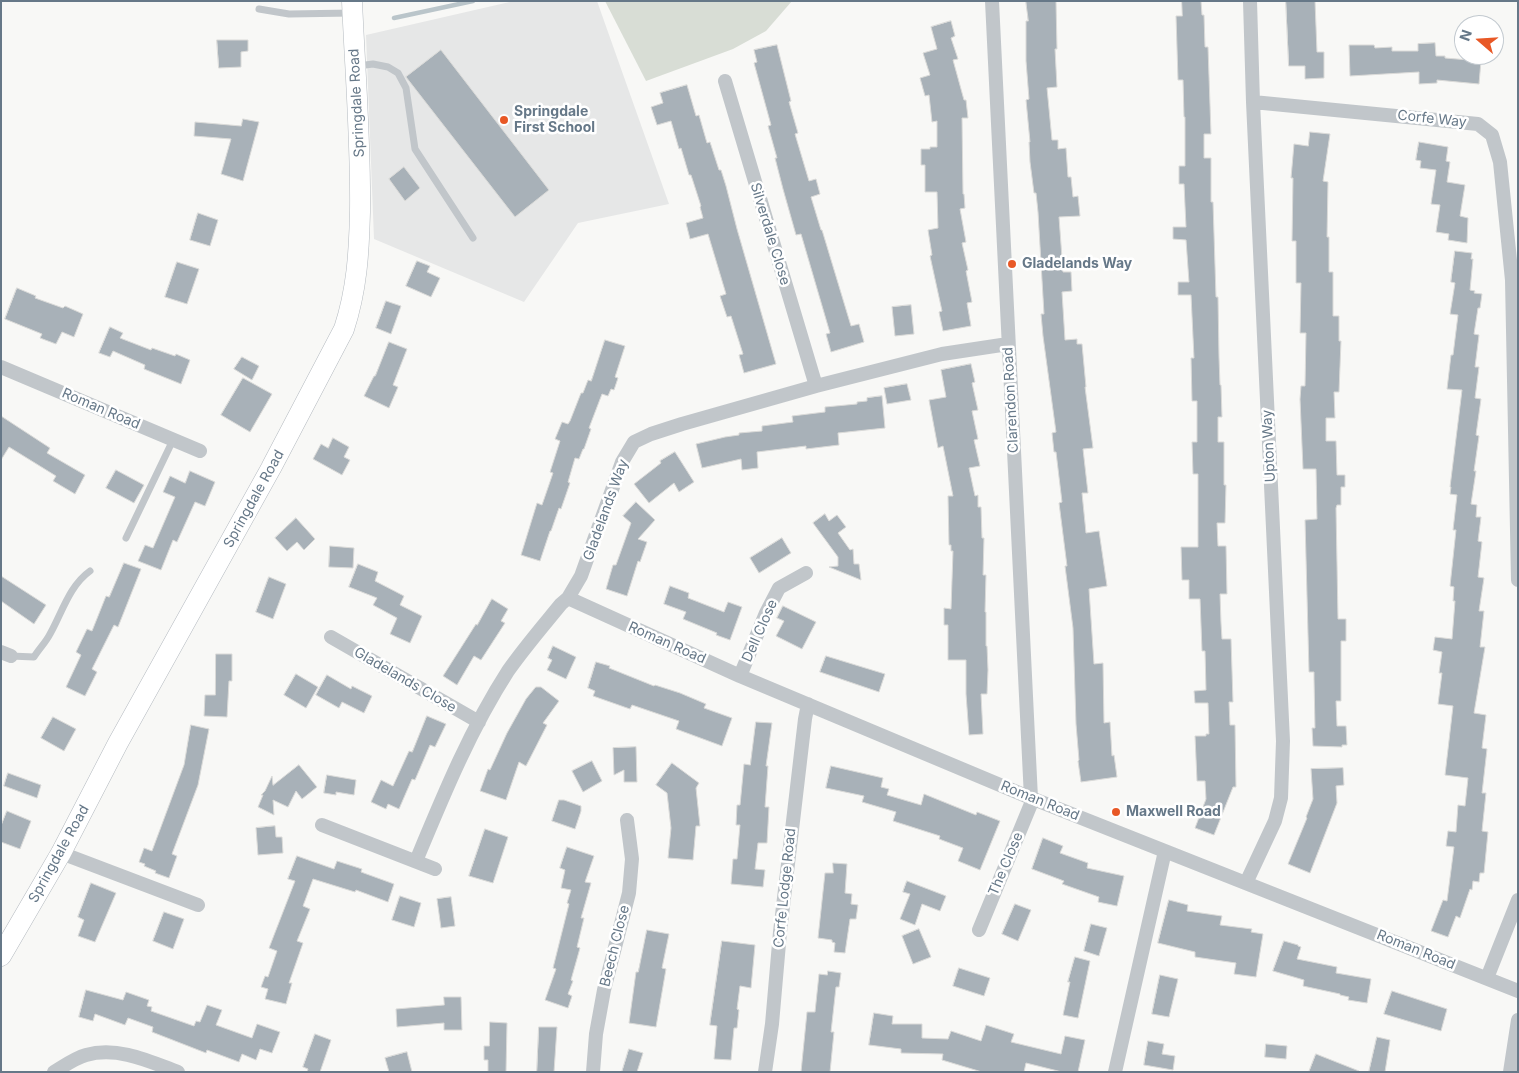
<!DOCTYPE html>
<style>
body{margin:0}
#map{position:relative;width:1519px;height:1073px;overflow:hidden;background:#f8f8f6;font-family:Inter,sans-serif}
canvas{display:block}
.frame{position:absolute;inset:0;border:2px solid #667888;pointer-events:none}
.north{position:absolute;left:1454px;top:15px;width:50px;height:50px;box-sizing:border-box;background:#fff;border:1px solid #c2c9cf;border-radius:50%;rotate:289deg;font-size:14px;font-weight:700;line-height:20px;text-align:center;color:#667888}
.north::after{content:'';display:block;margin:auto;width:18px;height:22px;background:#e85826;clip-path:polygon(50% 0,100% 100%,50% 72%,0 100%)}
</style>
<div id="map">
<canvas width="1519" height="1073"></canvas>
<div class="frame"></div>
<div class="north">N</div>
</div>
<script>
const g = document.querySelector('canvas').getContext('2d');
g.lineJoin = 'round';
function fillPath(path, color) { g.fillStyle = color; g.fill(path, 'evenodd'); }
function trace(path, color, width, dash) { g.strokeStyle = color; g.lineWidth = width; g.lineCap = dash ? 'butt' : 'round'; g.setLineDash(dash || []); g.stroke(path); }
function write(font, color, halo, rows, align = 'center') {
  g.font = font + ' Inter,sans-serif'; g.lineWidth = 5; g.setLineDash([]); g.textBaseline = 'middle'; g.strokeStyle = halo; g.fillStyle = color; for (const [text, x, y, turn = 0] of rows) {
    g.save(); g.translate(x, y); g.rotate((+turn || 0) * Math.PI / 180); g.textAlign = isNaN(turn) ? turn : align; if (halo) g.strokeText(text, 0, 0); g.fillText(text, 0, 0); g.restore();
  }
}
fillPath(new Path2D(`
 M514 1H597L669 204 578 223 524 302 374 239 366 35Z`), '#e6e7e7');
fillPath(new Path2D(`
 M605 1H792L766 31 733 49 646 81Z`), '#d8ddd5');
trace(new Path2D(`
 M394 18 473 1`), '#bac5ca', 4.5);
const building = new Path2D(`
 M1026 1H1056L1057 49H1055L1057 87 1047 88 1052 140H1058V149L1066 148 1068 177H1071L1073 197 1078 196 1080 216 1059 217 1063 272H1071L1072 291 1062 292 1065 340 1077 339V344H1082L1086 387H1085L1093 448 1083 449 1088 493H1082L1086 533 1099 531 1107 586 1089 589 1094 664 1103 663 1104 723 1110 722 1112 756 1114 755 1117 777 1081 782 1078 761 1079 760 1076 724 1073 628 1065 566H1067L1059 503 1062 502 1056 452H1054L1052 433 1056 432 1043 336 1041 314H1044L1038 212 1036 193H1034L1030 162 1029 142H1030L1026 100 1029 99 1026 61V21H1028Z
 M1182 1H1201L1202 15H1204L1205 47H1208L1211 134H1204V158H1211V202H1213L1216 297H1218L1219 357 1220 385H1221L1222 417H1218V442H1224V485H1226L1225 523H1217L1218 546H1226L1227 594H1220L1221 623 1222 639H1231L1233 702H1229L1230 725H1235L1236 787H1233L1214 835 1195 828 1206 799 1205 781H1197L1195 736H1206V734H1209L1208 703H1195L1194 691 1206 690 1205 651H1202L1200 599H1189V580H1182L1181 547H1198V474H1193L1192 442H1197V401H1192L1191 358H1194L1191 295H1178V282H1189L1186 240 1173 239V227H1186L1184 184H1179V166H1185V117H1184L1183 80H1178L1176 16H1182Z
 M1286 1H1315L1317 52H1324V78L1305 79V66H1289Z
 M951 21 955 36 951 38 958 59 953 60 964 100H966L968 118H962L963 194H964L965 208 960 209 966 242 962 243 968 270 966 271 972 302 967 303 971 326 943 331 939 312 942 311 930 256 932 255 928 230 938 228 937 192H925V165H921V149H930V147H937V121L932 122 929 95 925 96 920 78 930 75 923 53 937 49 931 27Z
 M217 40H248V51L241 52V67L219 68Z
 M1435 43 1436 56H1445V58L1481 61 1479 84 1437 80V83L1419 84V72L1350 76 1349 45H1374L1375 48 1392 47V51H1418V44Z
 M777 45 791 101 789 102 798 133 795 134 809 181 816 179 820 194 811 197 821 230H822L851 326 859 324 864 342 831 352 826 334 830 333 801 234 796 235 783 189 775 158H777L768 126 771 125 754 63 757 62 754 50Z
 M441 50 549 190 515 217 406 77Z
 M687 85 696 116 699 115 707 143 710 142 719 170H721L726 186 737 229 776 364 744 373 739 355 743 354 731 316 727 317 720 296 726 294 708 234 690 239 686 223 703 218 700 207 701 206 691 175H689L681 148 679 149 671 121 657 125 651 107 663 103 660 93Z
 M243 119 259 122 243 181 221 174 231 139 194 136 195 122 241 126Z
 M1310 132 1330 134 1323 181 1328 182 1327 237H1329V272H1333V316H1339V341H1341L1339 392H1334L1335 418H1326V441H1336L1337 475H1345V487H1341V505H1337L1336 508 1338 619H1346V641H1341V701H1336L1337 726H1346L1347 745H1342V747L1313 746 1312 728H1315L1314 679V672H1309L1305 520 1317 519 1316 469H1303L1300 399 1301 386H1305L1306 333H1300L1301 283H1296V241H1292L1293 178H1291L1294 144 1308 146Z
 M1419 142 1448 147 1446 161 1450 162 1447 182 1465 185 1460 216 1468 218 1467 243 1448 240 1449 234 1436 232 1440 205 1431 204 1436 170 1420 168 1421 161 1416 160Z
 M404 167 420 188 405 201 389 179Z
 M198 213 218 220 210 246 190 240Z
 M1455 251 1472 253 1471 259H1473L1470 290 1475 291 1474 293 1482 294 1480 308H1478L1474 334 1479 335 1475 367H1479L1475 398 1481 399 1476 435 1479 436 1474 471H1476L1471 504 1477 505 1476 517H1481L1478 541 1482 542 1478 577 1484 578 1479 611H1484L1480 647H1485L1474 713 1486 715 1482 748 1487 749 1482 793H1486L1482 831 1488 832 1484 873H1480L1479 882 1473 881 1472 890 1470 889 1460 918 1456 916 1448 937 1431 931 1443 900 1447 901 1454 847 1446 846 1448 831 1456 832 1458 805 1465 806 1468 778 1445 775 1453 706 1438 704 1442 673H1439L1442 652 1433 650 1435 637 1452 639 1455 601H1453L1454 587 1450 586 1456 530H1453L1457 495 1450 494 1451 487H1450L1462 390 1447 389 1451 355H1453L1458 315 1450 314 1455 283 1451 282Z
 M417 261 430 266 427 272 440 278 431 297 406 286Z
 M177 262 199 269 187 304 165 297Z
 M17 288 36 296 35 298 63 308 65 306 83 314 74 337 62 332 56 344 40 338 42 334 5 319Z
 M386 301 401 306 391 334 376 328Z
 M911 305 914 334 895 336 892 307Z
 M110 327 123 333 120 338 151 350 152 348 175 356 176 354 190 360 181 384 144 369 145 365 113 351 110 357 99 353Z
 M605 340 625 346 615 377 618 378 614 390 611 389 608 396 602 394 589 428 591 429 584 449H583L579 459 575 458 568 482 570 483 561 509 559 508 551 531H550L540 561 521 555 537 503 542 505 553 473 550 472 560 441 555 439 562 422 568 424 570 421 581 393H583L588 380 591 381Z
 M389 342 407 349 393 385 398 387 389 408 364 396 374 376H375Z
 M242 357 259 366 252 380 234 369Z
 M971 364 975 382 972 383 978 410 972 411 978 439 974 440 980 466 969 468 975 496 978 495V507H981L982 538H984L983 575H986L985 612H986V646H987L988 670 987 694H981L983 734 969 735 966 694V660H948V625H944V608L951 609 953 551H951V545H949L948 496H953L943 446 938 448 929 400 946 397 941 370Z
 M243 378 272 394 250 432 221 415Z
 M907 384 911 400 887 404 884 388Z
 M882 396 885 428 838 433 839 445 806 449V446L757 452 758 468 742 470 741 459 702 468 696 444 725 437 739 435V433L762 431V426L793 422 792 416 825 412V407L857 404V402L867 401V398Z
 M1 416 50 448 47 453 85 475 75 494 53 481 56 476 9 447 1 460Z
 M333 438 349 447 344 457 350 460 342 475 313 459 321 444 328 448Z
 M675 452 694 482 679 492 674 483 649 503 634 484 661 463 660 461Z
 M116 470 144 485 134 503 106 488Z
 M190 471 215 482 205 506 195 502 177 542 173 540 161 570 138 561 145 545 153 548 175 497 163 492 170 476 185 483Z
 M636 502 655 520 638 539 647 542 640 562 638 561 627 596 606 589 613 565H616L631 523 623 516Z
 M825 514 829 521 837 515 846 527 838 533 850 550 853 549 854 564H859L861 580 829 567 838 566V557L813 523Z
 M296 518 315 539 304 550 297 542 287 551 275 538Z
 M782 538 791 553 759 573 750 558Z
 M330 546 354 548 353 568 329 567Z
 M124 563 141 569 118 627 114 625 92 669 97 672 85 696 66 687 81 655 76 652 87 629 92 631 106 596 109 597Z
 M358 564 378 572 375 581 404 596 400 605 422 616 410 643 390 634 397 618 373 605 377 598 349 587Z
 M1 576 46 605 34 624 1 601Z
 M269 577 286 584 273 619 256 612Z
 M670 586 689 593 688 598 724 612 728 602 742 607 730 640 716 635 717 633 683 619 686 612 664 604Z
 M492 599 508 609 501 621 505 623 481 660 474 656 457 685 443 676 476 624 477 625Z
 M783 606 816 622 802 649 776 636 784 621 777 618Z
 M553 646 576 657 566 679 547 670 552 660 548 658Z
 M216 654H232V681H229L227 717 204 716 205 695H215Z
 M826 656 885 674 879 692 820 672Z
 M596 662 610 666 609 668 654 686 655 685 680 693 706 704 704 708 732 718 722 746 676 729 679 721 632 705 630 709 593 696 595 691 588 688Z
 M296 674 318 687 306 708 284 695Z
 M327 675 351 689 352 686 372 696 364 713 342 702 339 708 316 695Z
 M536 687H541L559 701 543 723 547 725 526 766 519 762 506 800 480 791 488 769 490 770 507 733 526 699Z
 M427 716 446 724 435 747 430 745 415 780 412 779 399 809 388 804 386 809 371 802 381 780 393 786 409 751 412 752Z
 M53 717 76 729 64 751 41 738Z
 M756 722 772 723 766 766H768L765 807H769L767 843H758L755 869 765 870 763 887 731 884 733 859H737L740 825H736L737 805H740L744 764 750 765Z
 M191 725 209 729 198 785 172 854 177 856 169 878 155 873 156 871 144 866 145 864 139 862 144 848 152 851 184 765Z
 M636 747 637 782H624V770L614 775 613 748Z
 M592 761 602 781 583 792 572 771Z
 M672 763 699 783 696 788 700 826H696L693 860 668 858 671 828 667 793 656 785Z
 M299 765 317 787 302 799 296 791 288 807 273 800 274 815 258 807 263 795H261L265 791 272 776 273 785Z
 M831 766 883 778 881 787 889 789 887 795 921 805 924 794 976 815 977 812 1000 821 980 870 958 861 963 848 939 839 940 836 893 821 896 812 862 802 864 796 826 788Z
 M1343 768 1344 785 1336 786 1337 803 1310 873 1288 864 1307 818 1306 817 1313 799 1311 769Z
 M8 773 41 785 37 798 4 786Z
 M327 775 356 780 354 795 336 792V795L324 793Z
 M559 800H564L581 806V811L575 829 552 821Z
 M7 811 31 821 20 849 1 842V826Z
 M275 826 276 837H282L283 853 258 855 256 828Z
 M485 829 508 837 493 883 469 876Z
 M1043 838 1063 846 1060 853 1088 863 1087 868 1124 876 1117 906 1098 902 1099 897 1062 884 1064 881 1032 869Z
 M567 847 594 856 585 882 591 883 581 918H584L577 947 580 948 571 980 573 981 568 994 572 996 568 1008 545 1000 556 969 553 968 569 904 567 903 571 890 561 888 565 870 560 868Z
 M297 856 334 869 337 861 362 869 361 872 394 884 388 902 356 890 355 892 313 879 303 906 310 909 297 941 303 943 289 983H292L286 1004 265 999 268 989 261 987 265 976 268 977 277 951 269 948 295 881 288 879Z
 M833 863 847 864 845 893 852 894 851 904 858 905 856 919H850L845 953 834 952 835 943 832 942V940L818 938 825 873H833Z
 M907 881 946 896 940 911 922 904 915 925 900 919 910 894 903 892Z
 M91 883 116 893 95 942 78 936 84 920 78 917Z
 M400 896 421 903 414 927 392 920Z
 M451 897 455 926 441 928 437 899Z
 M1169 900 1188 905 1187 911 1222 916 1220 925 1252 929 1251 932 1263 934 1256 977 1234 974 1236 963 1195 957V952L1158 943Z
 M1015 904 1031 910 1018 941 1002 934Z
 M164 912 184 919 173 949 153 941Z
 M1091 924 1107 928 1099 956 1084 951Z
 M919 929 931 957 913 964 902 936Z
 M647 930 669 934 662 968 666 969 656 1027 629 1023 636 972H638Z
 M722 941 755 945 751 988 740 986 737 1009 739 1010 737 1028H734L731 1060 714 1059 717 1026 710 1025Z
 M1284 941 1298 945V946L1301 947 1297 959 1337 967 1336 973 1371 979 1367 1003 1348 1000 1349 997 1340 995V994L1303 986 1304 980 1273 971Z
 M1075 957 1090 961 1078 1018 1063 1015 1070 982H1068Z
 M959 968 990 978 984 996 953 986Z
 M828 971 841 973 839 987H836L831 1032H834L830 1072H801L807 1012H815L819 974 827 975Z
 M1160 975 1178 979 1169 1017 1152 1014Z
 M86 990 123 1000 126 992 149 1000 147 1006 152 1007 151 1011 194 1026 196 1021 200 1022 207 1005 222 1010 216 1025 252 1038 257 1024 280 1032 272 1053 260 1049 256 1060 242 1054 239 1062 207 1050 206 1053 152 1032 153 1027 128 1018 125 1025 95 1014 93 1021 79 1017Z
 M1392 991 1447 1009 1441 1031 1384 1014Z
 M444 997H461L462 1030H444V1023L397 1027 396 1009 444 1005Z
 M874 1013 893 1016 892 1024H922V1038L948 1039 951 1031 981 1041 986 1025 1014 1034 1011 1042 1061 1054 1065 1036 1085 1040 1078 1072H1062L1026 1063 1024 1072H982L942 1060 943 1054 901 1053V1049L869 1045Z
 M490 1022 507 1023 506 1072H488V1060H484V1046H489Z
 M539 1027H557L554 1072H537Z
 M315 1034 331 1040 320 1072H307L308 1069 303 1067Z
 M1377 1037 1390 1040 1385 1072H1369Z
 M1148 1041 1164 1044 1162 1054 1175 1056 1173 1070 1144 1065Z
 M1266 1044 1287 1046 1286 1059 1265 1057Z
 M629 1049 643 1053 637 1072H622Z
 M407 1052 412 1072H389L385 1058Z
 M1316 1054 1359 1071V1072H1309Z`);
fillPath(building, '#a8b1b8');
trace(building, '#dadad8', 1);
const secondary = new Path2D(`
 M1 956 61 853 118 743 271 468 344 329C357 289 359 253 360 212 361 141 355 71 352 1`);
trace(secondary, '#b3b9bf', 21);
trace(new Path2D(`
 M259 9 289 14 352 13
 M358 66 373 64 388 67 398 73 406 88 415 149 473 238
 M126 538 173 440
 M11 656 34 657C39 649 46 642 50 634 62 613 69 586 90 571`), '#c1c6ca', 7);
trace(new Path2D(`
 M992 1 1031 798
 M725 81 816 386
 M1253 102 1478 124 1492 135 1500 162 1512 280 1518 580
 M1 367 200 451
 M568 598 740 676 1031 798 1518 991
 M331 637 479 722
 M1 652 11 656
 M740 676 766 613 779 588 806 573
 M322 825 435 869
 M61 853 198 905
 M416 861C443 796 470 730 508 671 524 648 543 626 561 604L568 598 581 576 622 462 634 442 651 434 682 424 816 386 942 354 1008 344
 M1246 883 1275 821 1281 798 1283 741 1253 102 1250 1
 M979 930 1033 799
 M1487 978 1518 900
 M54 1072C64 1066 75 1058 86 1055 117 1046 149 1061 178 1072
 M593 1072 596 1034 604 990 629 893 632 859 627 820
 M765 1072 772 1024 780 932 805 719 808 704
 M1115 1072 1165 851
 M1510 1072 1518 1020`), '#c1c6ca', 14);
trace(secondary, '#fff', 20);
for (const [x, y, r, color] of [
 [504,120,5,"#e85826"],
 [1012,264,5,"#e85826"],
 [1116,812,5,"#e85826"]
]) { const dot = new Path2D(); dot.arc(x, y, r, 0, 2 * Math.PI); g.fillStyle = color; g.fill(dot); trace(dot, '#fff', 2); }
write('14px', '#667888', '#fff', [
 ["Springdale Road",357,103,-93],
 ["Corfe Way",1432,119,6],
 ["Silverdale Close",770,234,73],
 ["Clarendon Road",1011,400,-93],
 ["Roman Road",101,409,23],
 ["Upton Way",1269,446,-93],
 ["Springdale Road",254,499,-61],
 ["Gladelands Way",606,510,-70],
 ["Dell Close",760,631,-66],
 ["Roman Road",667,643,24],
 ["Gladelands Close",405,680,30],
 ["Roman Road",1040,801,22],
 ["Springdale Road",59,854,-61],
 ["The Close",1006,864,-67],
 ["Corfe Lodge Road",785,888,-84],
 ["Beech Close",615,946,-76],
 ["Roman Road",1416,950,22]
]);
write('bold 14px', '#667888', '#fff', [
 ["Springdale",514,112],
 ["First School",514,128],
 ["Gladelands Way",1022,264],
 ["Maxwell Road",1126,812]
], 'left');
</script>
